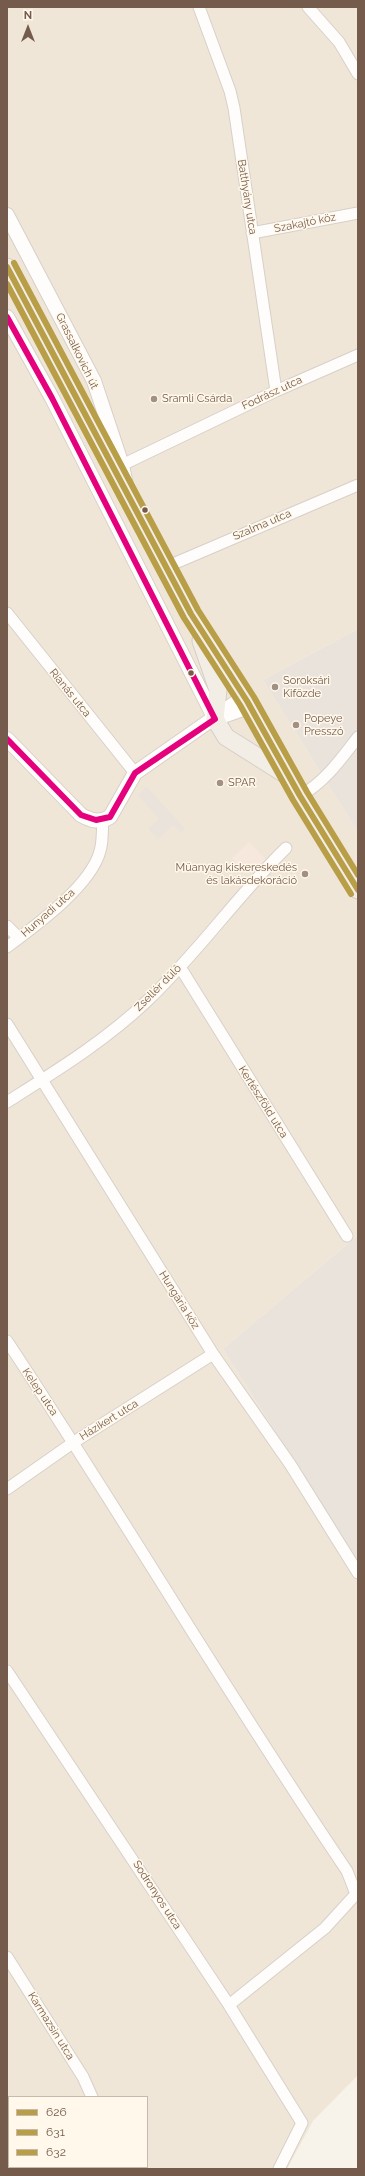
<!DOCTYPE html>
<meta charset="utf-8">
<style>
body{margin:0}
#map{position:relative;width:365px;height:2176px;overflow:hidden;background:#f7f3ea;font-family:Raleway,sans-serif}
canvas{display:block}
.frame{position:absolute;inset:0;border:8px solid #745b4b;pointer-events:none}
.legend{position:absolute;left:8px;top:2096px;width:140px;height:72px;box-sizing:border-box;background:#fff8eb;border:1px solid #c7b9ab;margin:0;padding:5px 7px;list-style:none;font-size:12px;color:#745b4b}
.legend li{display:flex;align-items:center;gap:8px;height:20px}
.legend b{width:20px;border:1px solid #c7b9ab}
.north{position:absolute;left:8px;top:8px;width:40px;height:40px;-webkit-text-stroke:3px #fff8eb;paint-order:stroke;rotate:0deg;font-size:11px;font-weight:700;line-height:16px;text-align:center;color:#745b4b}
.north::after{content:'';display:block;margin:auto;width:14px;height:18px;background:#745b4b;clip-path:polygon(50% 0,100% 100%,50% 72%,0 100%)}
</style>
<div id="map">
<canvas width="365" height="2176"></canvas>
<div class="frame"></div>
<ul class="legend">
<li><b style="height:5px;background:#b89e47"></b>626</li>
<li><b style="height:5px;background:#b89e47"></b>631</li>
<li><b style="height:5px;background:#b89e47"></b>632</li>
</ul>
<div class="north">N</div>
</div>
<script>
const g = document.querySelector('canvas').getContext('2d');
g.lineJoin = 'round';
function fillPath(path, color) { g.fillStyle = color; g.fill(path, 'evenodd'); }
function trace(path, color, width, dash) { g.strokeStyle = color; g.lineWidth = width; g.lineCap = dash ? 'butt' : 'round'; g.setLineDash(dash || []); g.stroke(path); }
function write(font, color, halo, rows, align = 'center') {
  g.font = font + ' Raleway,sans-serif'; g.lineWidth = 3; g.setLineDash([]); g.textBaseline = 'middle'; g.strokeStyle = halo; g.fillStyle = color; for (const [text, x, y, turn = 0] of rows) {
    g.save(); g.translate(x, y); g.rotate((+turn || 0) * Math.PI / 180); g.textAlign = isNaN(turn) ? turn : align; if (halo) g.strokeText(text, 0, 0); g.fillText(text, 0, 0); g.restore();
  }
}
fillPath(new Path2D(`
 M7 7H358V629L263 680 358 832V1235L223 1349 358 1563V2075L313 2121 287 2169H7ZM9 2097H147V2167H9Z`), '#f0e6d7');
fillPath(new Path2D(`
 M249 842 266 860 255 870 250 866 243 872 232 858Z`), '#f7e8de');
fillPath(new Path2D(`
 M358 629V832L263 680Z
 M147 787 185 829 181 833 173 825 158 839 149 829 159 819 138 795Z
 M358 1235V1563L223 1349Z`), '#eae3db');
const minor = new Path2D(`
 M199 7 230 91 234 108 276 391
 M308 7 339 42 358 74
 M252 233 358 213
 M122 465 276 391 358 355
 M166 567 358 485
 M7 613 135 773
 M300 796C325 782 341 759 358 737
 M7 926 19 938
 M7 947C35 926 91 886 100 851 103 842 102 830 103 821
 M180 967 347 1236
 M7 1024 213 1354 290 1464 358 1573
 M7 1102C56 1071 105 1041 147 1001 197 954 237 896 286 848
 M7 1341C123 1516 229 1697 347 1871L356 1894 325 1928 229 2005
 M7 1489 74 1442 213 1354
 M7 1671 229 2005 302 2123 279 2169
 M7 1957 83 2077 92 2097
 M127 2167 128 2169`);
const tertiary = new Path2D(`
 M7 215 94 381 122 465 126 485
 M7 317 52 398 215 719
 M7 739 81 815C92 821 99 823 110 817L135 773 238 701H247L243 709 215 719`);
const primary = new Path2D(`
 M7 267 191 614 247 701 300 796 358 890
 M201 641 218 690 215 719 226 737 288 776`);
trace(minor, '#d6d0c9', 13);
trace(tertiary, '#d6d0c9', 16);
trace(primary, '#d5cdc6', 19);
trace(minor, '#fefdfc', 11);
trace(tertiary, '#fefdfc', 14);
trace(primary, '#f2eee6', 17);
trace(new Path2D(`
 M7 267 191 614 247 701 300 796 358 890`), '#b89e47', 6);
trace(new Path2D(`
 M7 284 184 618 240 705 293 800 351 894`), '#b89e47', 6);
trace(new Path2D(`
 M14 263 198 610 254 697 307 792 358 875`), '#b89e47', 6);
trace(new Path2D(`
 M7 317 52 398 215 719 135 773 110 817 96 820 81 815 7 739`), '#e5007d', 6);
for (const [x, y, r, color] of [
 [154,399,4,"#a29083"],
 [145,510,3.5,"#745b4b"],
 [191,673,3.5,"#745b4b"],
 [275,687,4,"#a29083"],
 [296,725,4,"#a29083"],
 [220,783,4,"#a29083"],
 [305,874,4,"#a29083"]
]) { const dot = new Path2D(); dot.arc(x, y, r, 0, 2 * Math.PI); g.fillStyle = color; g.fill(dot); trace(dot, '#fff8eb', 1.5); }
write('11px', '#745b4b', '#fff8eb', [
 ["Batthyány utca",247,197,81],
 ["Szakajtó köz",305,223,-11],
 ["Grassalkovich út",77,351,64],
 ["Fodrász utca",272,393,-25],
 ["Szalma utca",262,525,-23],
 ["Rianás utca",70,693,51],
 ["Hunyadi utca",48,913,-41],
 ["Zsellér dűlő",158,988,-45],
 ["Kertészföld utca",263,1102,58],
 ["Hungária köz",179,1300,58],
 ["Kelep utca",40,1392,56],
 ["Házikert utca",109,1420,-32],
 ["Sodronyos utca",157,1895,57],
 ["Karmazsin utca",51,2026,58]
]);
write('11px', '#745b4b', '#fff8eb', [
 ["Sramli Csárda",162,399],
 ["Soroksári",283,681],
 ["Kifőzde",283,694],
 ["Popeye",304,719],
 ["Presszó",304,732],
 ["SPAR",228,783],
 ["Műanyag kiskereskedés",297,868,"right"],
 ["és lakásdekoráció",297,881,"right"]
], 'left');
</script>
